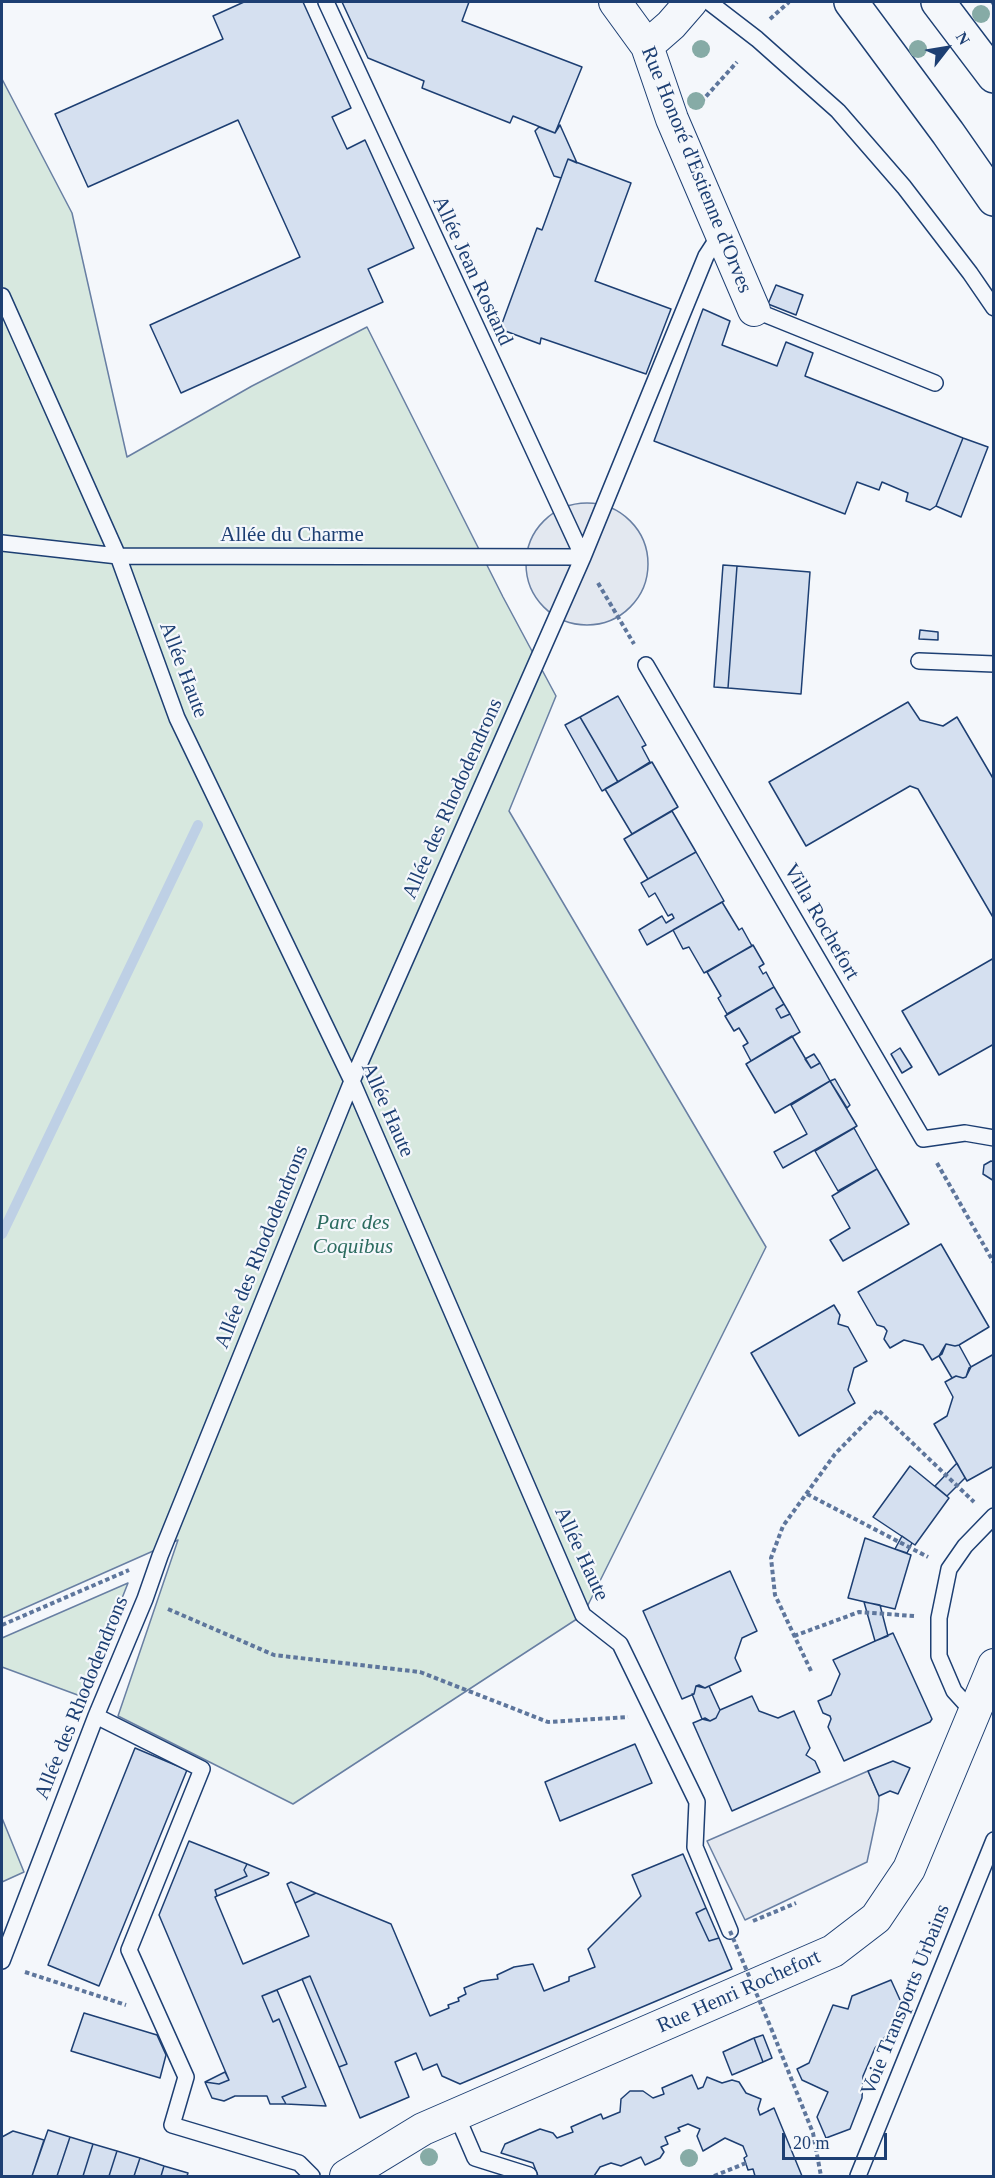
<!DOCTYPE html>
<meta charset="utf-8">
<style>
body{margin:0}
#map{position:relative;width:995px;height:2178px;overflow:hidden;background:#f4f7fb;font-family:Georgia,serif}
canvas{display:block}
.frame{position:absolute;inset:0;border:3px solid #1d3f73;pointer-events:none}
.north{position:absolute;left:917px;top:18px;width:60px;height:60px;-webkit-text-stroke:4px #f4f7fb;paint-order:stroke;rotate:59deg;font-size:16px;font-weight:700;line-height:24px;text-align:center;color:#1d3f73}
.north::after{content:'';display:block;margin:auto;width:21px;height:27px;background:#1d3f73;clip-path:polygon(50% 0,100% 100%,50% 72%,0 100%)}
.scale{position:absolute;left:782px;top:2133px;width:105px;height:27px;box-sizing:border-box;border:3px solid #1d3f73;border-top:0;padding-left:8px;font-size:18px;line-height:21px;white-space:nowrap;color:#1d3f73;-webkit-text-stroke:4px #f4f7fb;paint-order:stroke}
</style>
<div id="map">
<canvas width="995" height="2178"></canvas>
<div class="frame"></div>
<div class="north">N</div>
<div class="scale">20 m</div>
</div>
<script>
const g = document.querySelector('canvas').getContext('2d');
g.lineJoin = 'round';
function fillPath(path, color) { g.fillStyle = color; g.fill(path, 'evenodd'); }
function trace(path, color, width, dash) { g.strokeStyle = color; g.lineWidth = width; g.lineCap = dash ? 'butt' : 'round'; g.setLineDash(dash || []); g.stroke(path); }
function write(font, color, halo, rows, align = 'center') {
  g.font = font + ' Georgia,serif'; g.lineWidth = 4.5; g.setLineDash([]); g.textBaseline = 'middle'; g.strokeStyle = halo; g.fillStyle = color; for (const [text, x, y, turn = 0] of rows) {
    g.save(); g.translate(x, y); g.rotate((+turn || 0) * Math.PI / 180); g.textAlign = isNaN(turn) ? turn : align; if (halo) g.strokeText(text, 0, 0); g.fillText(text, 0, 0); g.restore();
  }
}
const green = new Path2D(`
 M2 79 72 213 127 457 252 386 367 327 503 597 556 696 509 811 766 1247 583 1615 293 1804 118 1716 178 1540 2 1618Z
 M128 1583 83 1697 2 1667V1638Z
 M2 1818 24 1872 2 1882Z`);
fillPath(green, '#d7e8df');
trace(green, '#687fa3', 1.5);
const parking = new Path2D(`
 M526 564a61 61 0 1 1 122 0a61 61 0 1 1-122 0Z
 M868 1771 879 1796 878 1810 867 1862 745 1920 707 1841Z`);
fillPath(parking, '#e3e8f0');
trace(parking, '#687fa3', 1.5);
trace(new Path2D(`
 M2 1234 198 825`), '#bed0e5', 10);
const building = new Path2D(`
 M244 2H303L351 108 332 117 347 149 365 140 414 248 368 269 383 302 181 393 150 325 300 257 238 120 88 187 55 114 223 39 213 16Z
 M342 2H469L462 21 582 67 555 133 513 116 510 123 422 88 424 81 368 58Z
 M560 125 577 163 568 159 561 178 554 176 535 131 539 127 555 133Z
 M568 159 631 183 595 281 671 309 646 374 541 338 540 344 500 329 537 228 542 230Z
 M776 285 803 295 796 315 768 304Z
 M703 309 730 321 722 345 777 366 786 342 813 353 805 376 963 438 936 506 930 510 906 501 908 493 882 482 879 490 857 482 845 514 654 441Z
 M963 438 988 447 961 517 936 506Z
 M723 565 737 566 728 688 714 687Z
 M737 566 810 572 801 694 728 688Z
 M920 630 938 632V640L919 639Z
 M618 696 646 745 642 747 650 762 618 782 580 717Z
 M908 702 920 720 943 726 957 717 994 780V919L918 789 910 786 806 846 769 782Z
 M580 717 618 782 602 791 565 725Z
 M652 762 678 807 632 834 605 789Z
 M672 811 696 852 648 879 624 839Z
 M696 852 724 901 647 945 639 930 662 916 666 923 674 918 672 914 668 916 655 893 649 897 641 883Z
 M722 902 739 930 742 928 752 946 704 973 689 947 683 949 673 930Z
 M753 945 764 964 759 967 763 974 766 972 774 987 727 1014 718 998 721 996 707 972Z
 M994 958V1044L939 1075 902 1011Z
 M774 987 784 1004 776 1009 781 1018 790 1014 800 1032 751 1061 743 1046 748 1043 739 1028 734 1031 725 1016Z
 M784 1004 790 1014 781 1018 776 1009Z
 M792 1036 811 1068 820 1063 830 1081 775 1113 746 1064Z
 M900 1048 912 1067 902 1073 891 1054Z
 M814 1054 820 1063 811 1068 805 1059Z
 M835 1079 850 1105 847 1108 830 1081Z
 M830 1081 857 1126 783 1168 774 1152 807 1134 791 1105Z
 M854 1128 877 1169 838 1191 815 1151Z
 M991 1161 994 1162V1181L983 1174 984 1165Z
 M877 1169 909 1224 843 1261 830 1240 850 1228 832 1196Z
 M941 1244 989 1327 959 1345 955 1346 946 1344 942 1354 932 1360 923 1345 904 1340 890 1348 884 1339 887 1331 884 1327 877 1325 858 1292Z
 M834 1305 840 1315 838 1324 848 1327 867 1361 854 1368 848 1390 855 1403 799 1436 751 1353Z
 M946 1344 955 1346 959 1345 971 1367 966 1377 963 1378 956 1376 952 1378 939 1356Z
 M994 1354V1466L967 1481 934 1424 947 1416 953 1397 945 1382 956 1376 963 1378 966 1377 969 1368Z
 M957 1463 965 1478 947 1496 935 1486Z
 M910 1466 949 1498 915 1545 873 1517Z
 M902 1536 912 1543 907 1553 895 1549Z
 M865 1538 911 1555 895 1609 848 1598Z
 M730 1571 757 1631 742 1638 735 1658 741 1671 705 1688 696 1686 694 1694 682 1699 643 1611Z
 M864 1602 880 1605 888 1636 875 1641Z
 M893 1633 932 1719 930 1722 844 1761 828 1727 831 1719 830 1716 823 1713 818 1701 831 1695 840 1674 833 1660Z
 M699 1685 705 1688 709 1686 720 1710 716 1718 710 1721 702 1719 692 1694H694L696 1686Z
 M752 1696 759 1711 778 1718 794 1711 810 1748 806 1755 815 1761 820 1772 732 1811 693 1723 705 1718 710 1721 716 1718 720 1710Z
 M635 1744 652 1783 560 1821 545 1782Z
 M135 1748 187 1770 99 1986 48 1965Z
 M893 1761 910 1768 898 1794 890 1791 879 1796 868 1771Z
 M189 1841 247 1864 244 1870 247 1876 215 1890 217 1896 215 1897 243 1964 309 1936 295 1903 316 1893 391 1924 430 2016 449 2008 448 2005 459 2001 458 1998 466 1994 464 1988 481 1981 498 1979 497 1975 514 1967 533 1964 544 1991 569 1981V1977L595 1967 588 1949 641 1896 632 1875 683 1854 706 1908 696 1913 709 1941 719 1938 732 1969 460 2084 442 2076 437 2064 423 2070 416 2053 395 2062 409 2097 360 2118 339 2067 347 2064 310 1976 262 1996 273 2022 279 2019 306 2087 282 2097 286 2104H270L267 2096H235L224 2101 212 2098 205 2082 219 2084 229 2080 159 1915Z
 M247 1864 269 1873 268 1875 217 1896 215 1890 247 1876 244 1870Z
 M291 1882 316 1893 295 1903 287 1884Z
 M706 1908 719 1938 709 1941 696 1913Z
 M310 1976 347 2064 339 2067 302 1979Z
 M891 1980 901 2002 888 2034 875 2048 863 2076 862 2098 850 2129 826 2138 817 2117 828 2092 802 2080 797 2069 809 2063 833 2005 848 2009 852 1996Z
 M277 1990 326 2106 286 2104 282 2097 306 2087 279 2019 273 2022 262 1996Z
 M84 2013 157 2035 166 2055 160 2078 71 2051Z
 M763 2035 772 2058 763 2062 754 2038Z
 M754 2038 763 2062 732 2075 723 2052Z
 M225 2072 229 2080 219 2084 205 2082Z
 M692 2075 698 2089 703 2087 707 2077 722 2083 732 2080 739 2082 746 2093 761 2099 758 2109 760 2115 774 2108 802 2176H755L753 2169 748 2170 744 2158 747 2156 743 2146 725 2138 703 2151 697 2136 700 2129 688 2124 678 2128 680 2131 665 2137 668 2144 661 2147 664 2152 660 2158 645 2165 641 2157 621 2166 611 2163 600 2167 594 2176H538L533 2163 501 2153 505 2144 540 2129 553 2133 557 2138 573 2132 571 2127 601 2114 603 2119 620 2112 621 2099 630 2091H643L653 2098 664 2094 662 2088Z
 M48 2130 70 2137 57 2176H32Z
 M13 2131 44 2140 32 2176H2V2137Z
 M70 2137 93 2144 83 2176H57Z
 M93 2144 117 2151 109 2176H83Z
 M117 2151 140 2158 134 2176H109Z
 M140 2158 164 2166 161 2176H134Z
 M164 2166 188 2173 187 2176H161Z`);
fillPath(building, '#d5e0f0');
trace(building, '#1d3f73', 1.5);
const service = new Path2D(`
 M326 2 583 557
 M709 2 757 39 838 111 904 187 970 273 994 308
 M2 296 118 556 177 718 352 1081 583 1615 620 1644 697 1802 695 1847 730 1931
 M754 310 935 383
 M2 543 118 556 583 557
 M919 661 994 664
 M646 665 923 1139 965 1133 994 1138
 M974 1713 954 1691 939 1656V1618L949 1569 965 1546 994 1516
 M96 1716 202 1769 129 1950 186 2077 172 2125 299 2163 312 2176
 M2 1961 96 1716 145 1599 160 1556 352 1081 583 557 706 256 721 233
 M456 2114 475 2158 529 2175
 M858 2176 994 1840`);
const minor = new Path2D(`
 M615 2 647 46 672 119 754 310
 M647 46 671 25 691 2
 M346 2176 423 2129 833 1951 876 1918 909 1869 994 1665`);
const secondary = new Path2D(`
 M851 2 948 133 994 199
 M938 2 994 76`);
trace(service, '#1d3f73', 18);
trace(minor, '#1d3f73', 34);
trace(secondary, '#1d3f73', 36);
trace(new Path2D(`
 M992 2 994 4
 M770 19 789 2
 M701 102 737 62
 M598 583 634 644
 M937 1163 994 1263
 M807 1494 928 1557
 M168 1609 274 1655 420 1672 548 1722 628 1717
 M2 1625 129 1570
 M794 1636 859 1612 914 1616
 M811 1671 775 1595 771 1558 783 1526 835 1454 878 1410 974 1502
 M753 1921 796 1903
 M25 1972 126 2005
 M771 2028 813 2133 821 2176
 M714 2176 746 2163`), '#5e769c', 4, [4.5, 3]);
trace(service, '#f4f7fb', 15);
trace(minor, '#f4f7fb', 32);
trace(secondary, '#f4f7fb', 33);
trace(new Path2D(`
 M730 1931 771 2028`), '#5e769c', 4, [4.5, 3]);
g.fillStyle = '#86aba6';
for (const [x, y] of [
 [981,14],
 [701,49],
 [918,49],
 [696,101],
 [429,2157],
 [689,2158]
]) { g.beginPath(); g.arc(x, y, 9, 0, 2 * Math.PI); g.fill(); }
write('21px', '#1d3f73', '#f4f7fb', [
 ["Rue Honoré d'Estienne d'Orves",696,170,68],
 ["Allée Jean Rostand",472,271,65],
 ["Allée du Charme",292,535],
 ["Allée Haute",183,670,69],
 ["Allée des Rhododendrons",453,799,-66],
 ["Villa Rochefort",821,922,60],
 ["Allée Haute",387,1110,66],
 ["Allée des Rhododendrons",262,1247,-68],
 ["Allée Haute",581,1554,65],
 ["Allée des Rhododendrons",82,1698,-68],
 ["Rue Henri Rochefort",739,1992,-24],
 ["Voie Transports Urbains",906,2000,-68]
]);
write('italic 21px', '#2c6c60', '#f4f7fb', [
 ["Parc des",353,1223],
 ["Coquibus",353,1247]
]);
</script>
